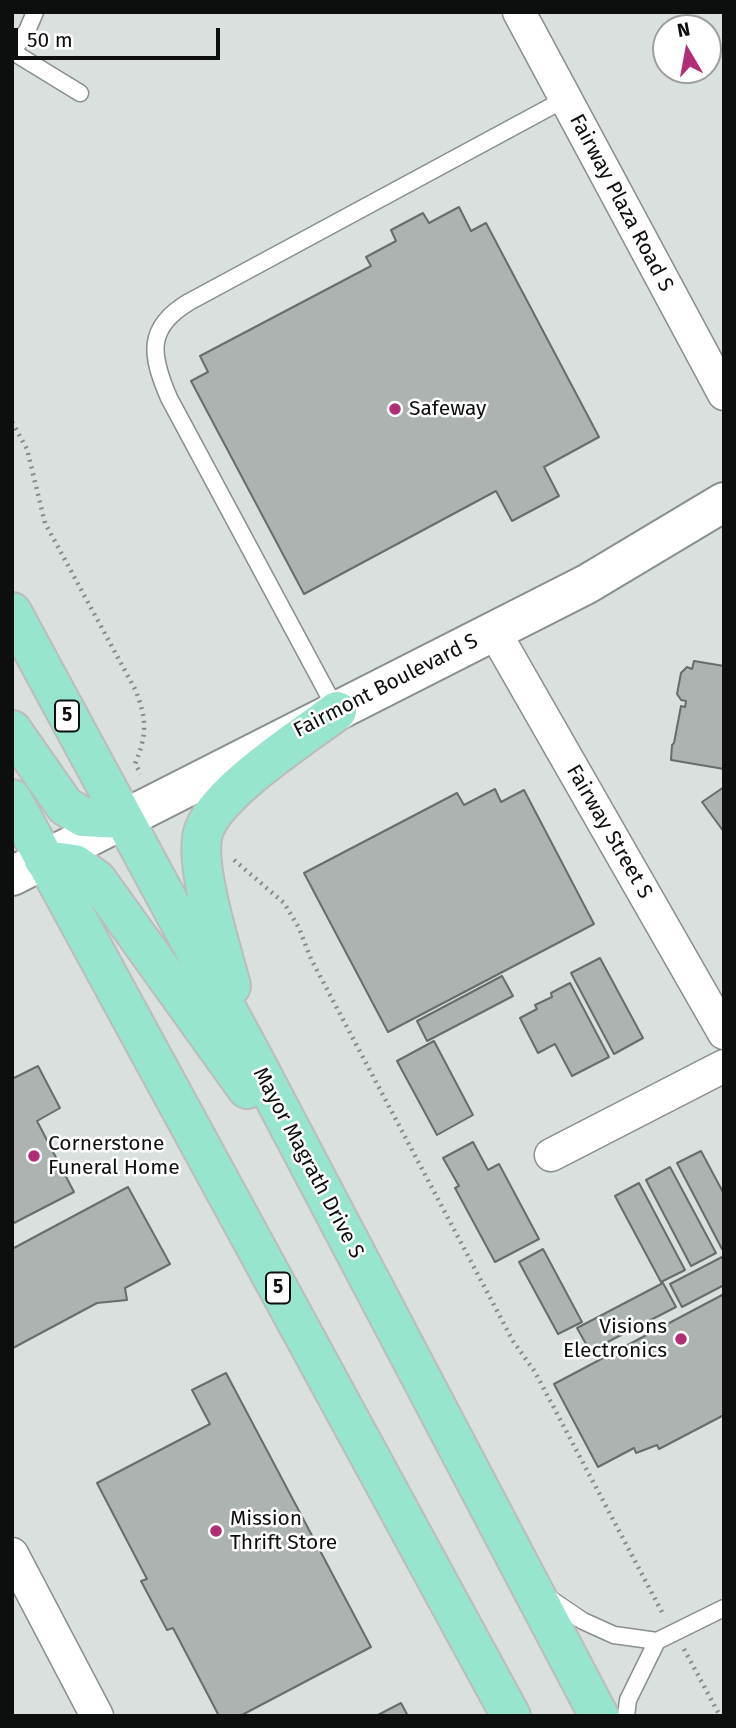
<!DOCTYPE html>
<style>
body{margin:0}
#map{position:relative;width:736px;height:1728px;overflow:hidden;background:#d9e0de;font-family:"Fira Sans",sans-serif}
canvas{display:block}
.frame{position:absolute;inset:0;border:14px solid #0d0f0e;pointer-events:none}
.north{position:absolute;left:652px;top:14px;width:70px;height:70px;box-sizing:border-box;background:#fff;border:2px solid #9e9f9f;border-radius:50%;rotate:350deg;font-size:19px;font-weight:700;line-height:28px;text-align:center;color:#0d0f0e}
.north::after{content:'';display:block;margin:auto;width:24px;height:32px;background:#b12e76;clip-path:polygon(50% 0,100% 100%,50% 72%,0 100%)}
.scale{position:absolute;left:14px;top:28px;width:206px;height:32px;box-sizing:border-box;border:4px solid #0d0f0e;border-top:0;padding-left:9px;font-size:21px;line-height:24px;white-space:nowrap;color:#0d0f0e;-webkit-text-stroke:5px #fff;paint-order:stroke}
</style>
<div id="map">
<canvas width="736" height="1728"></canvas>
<div class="frame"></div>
<div class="north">N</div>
<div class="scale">50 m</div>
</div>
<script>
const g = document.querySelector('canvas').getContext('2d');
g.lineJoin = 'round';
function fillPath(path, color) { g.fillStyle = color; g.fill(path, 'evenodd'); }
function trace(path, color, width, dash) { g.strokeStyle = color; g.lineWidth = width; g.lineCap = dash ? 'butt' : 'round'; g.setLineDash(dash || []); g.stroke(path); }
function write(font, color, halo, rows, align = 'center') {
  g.font = font + ' "Fira Sans",sans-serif'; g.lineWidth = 5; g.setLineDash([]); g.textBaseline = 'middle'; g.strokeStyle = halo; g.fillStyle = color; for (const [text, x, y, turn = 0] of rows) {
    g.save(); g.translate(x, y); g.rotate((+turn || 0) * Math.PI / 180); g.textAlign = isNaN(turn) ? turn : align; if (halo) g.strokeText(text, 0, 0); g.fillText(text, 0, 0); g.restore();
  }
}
const building = new Path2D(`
 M459 207 471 231 486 223 599 437 544 467 559 496 512 521 496 491 304 594 191 381 208 372 200 356 371 266 366 257 396 241 391 230 423 213 429 223Z
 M694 661 724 666V769L671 760 672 745 674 743 681 706 685 707 686 701 681 700 677 694 681 673 687 667 692 669Z
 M724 787V832L702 802Z
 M495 789 501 802 524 790 594 924 388 1032 304 873 457 793 464 805Z
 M600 958 643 1038 614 1054 571 973Z
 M502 976 513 996 427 1041 417 1021Z
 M570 983 609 1057 572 1076 555 1044 538 1053 520 1018 537 1009 535 1005 552 997 551 993Z
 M434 1041 473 1115 437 1135 397 1061Z
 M38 1066 60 1108 37 1121 74 1192 12 1224V1074L14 1078Z
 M473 1142 488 1170 499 1164 539 1239 495 1262 455 1188 459 1186 443 1158Z
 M701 1151 724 1194V1248L722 1249 677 1163Z
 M670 1167 716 1253 691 1266 646 1180Z
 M639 1183 685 1270 661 1282 615 1196Z
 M128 1187 170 1264 125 1288 127 1300 97 1303 13 1348 12 1249Z
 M543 1249 582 1322 558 1334 519 1262Z
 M724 1256V1285L682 1307 670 1284Z
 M663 1283 676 1307 590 1351 577 1328Z
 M724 1294V1415L659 1449 657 1445 636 1453 634 1448 598 1467 554 1384Z
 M226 1373 371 1647 240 1716H219L173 1628 167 1630 141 1581 147 1579 97 1483 210 1424 192 1390Z
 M401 1703 408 1716H376Z`);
fillPath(building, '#adb3b1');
trace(building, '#666d6a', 2);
const service = new Path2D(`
 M12 52 27 31 35 12
 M13 52 80 93
 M337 711 169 398C151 356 145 328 189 302L565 99
 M549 1598 583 1621 614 1635 657 1641 724 1608
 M626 1716 628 1700 657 1641`);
const minor = new Path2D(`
 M519 12 724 394
 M494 631 724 1033
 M551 1155 724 1066
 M12 1554 97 1716`);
const tertiary = new Path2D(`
 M12 876 587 584 724 502`);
const primary = new Path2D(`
 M12 612 250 1052 599 1716
 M12 730 65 806 83 817 123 819
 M12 799 511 1716
 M44 860 75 864 97 880 247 1089
 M231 986C222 951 194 866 203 833 214 793 303 737 337 711`);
trace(service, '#898f8d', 19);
trace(minor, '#898f8d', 35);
trace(tertiary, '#898f8d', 42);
trace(primary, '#bbbcbc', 42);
trace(new Path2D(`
 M12 422 27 449 45 523 136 691C147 721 147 734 135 764L141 774
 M234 860 284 903 299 928 311 959 513 1341 535 1372 663 1614
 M684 1649 720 1716`), '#878c8a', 4.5, [2, 5]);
trace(service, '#fff', 16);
trace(minor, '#fff', 32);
trace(tertiary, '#fff', 38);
trace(primary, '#98e5cf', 38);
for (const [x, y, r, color] of [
 [395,409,7,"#b12e76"],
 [34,1156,7,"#b12e76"],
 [681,1339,7,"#b12e76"],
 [216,1531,7,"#b12e76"]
]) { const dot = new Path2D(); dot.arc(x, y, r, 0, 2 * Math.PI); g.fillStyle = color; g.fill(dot); trace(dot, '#fff', 2.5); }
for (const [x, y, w] of [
 [67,716,24],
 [278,1288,24]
]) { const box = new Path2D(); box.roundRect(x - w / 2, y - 15.5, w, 31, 5); g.fillStyle = '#fff'; g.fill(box); trace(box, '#0d0f0e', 2); }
write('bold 19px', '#0d0f0e', null, [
 ["5",67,716],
 ["5",278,1288]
]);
write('21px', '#0d0f0e', '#fff', [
 ["Fairway Plaza Road S",621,203,62],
 ["Fairmont Boulevard S",386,686,-27],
 ["Fairway Street S",609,832,60],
 ["Mayor Magrath Drive S",308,1163,62]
]);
write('21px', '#0d0f0e', '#fff', [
 ["Safeway",409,409],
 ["Cornerstone",48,1144],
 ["Funeral Home",48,1168],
 ["Visions",667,1327,"right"],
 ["Electronics",667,1351,"right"],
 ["Mission",230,1519],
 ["Thrift Store",230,1543]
], 'left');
</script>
